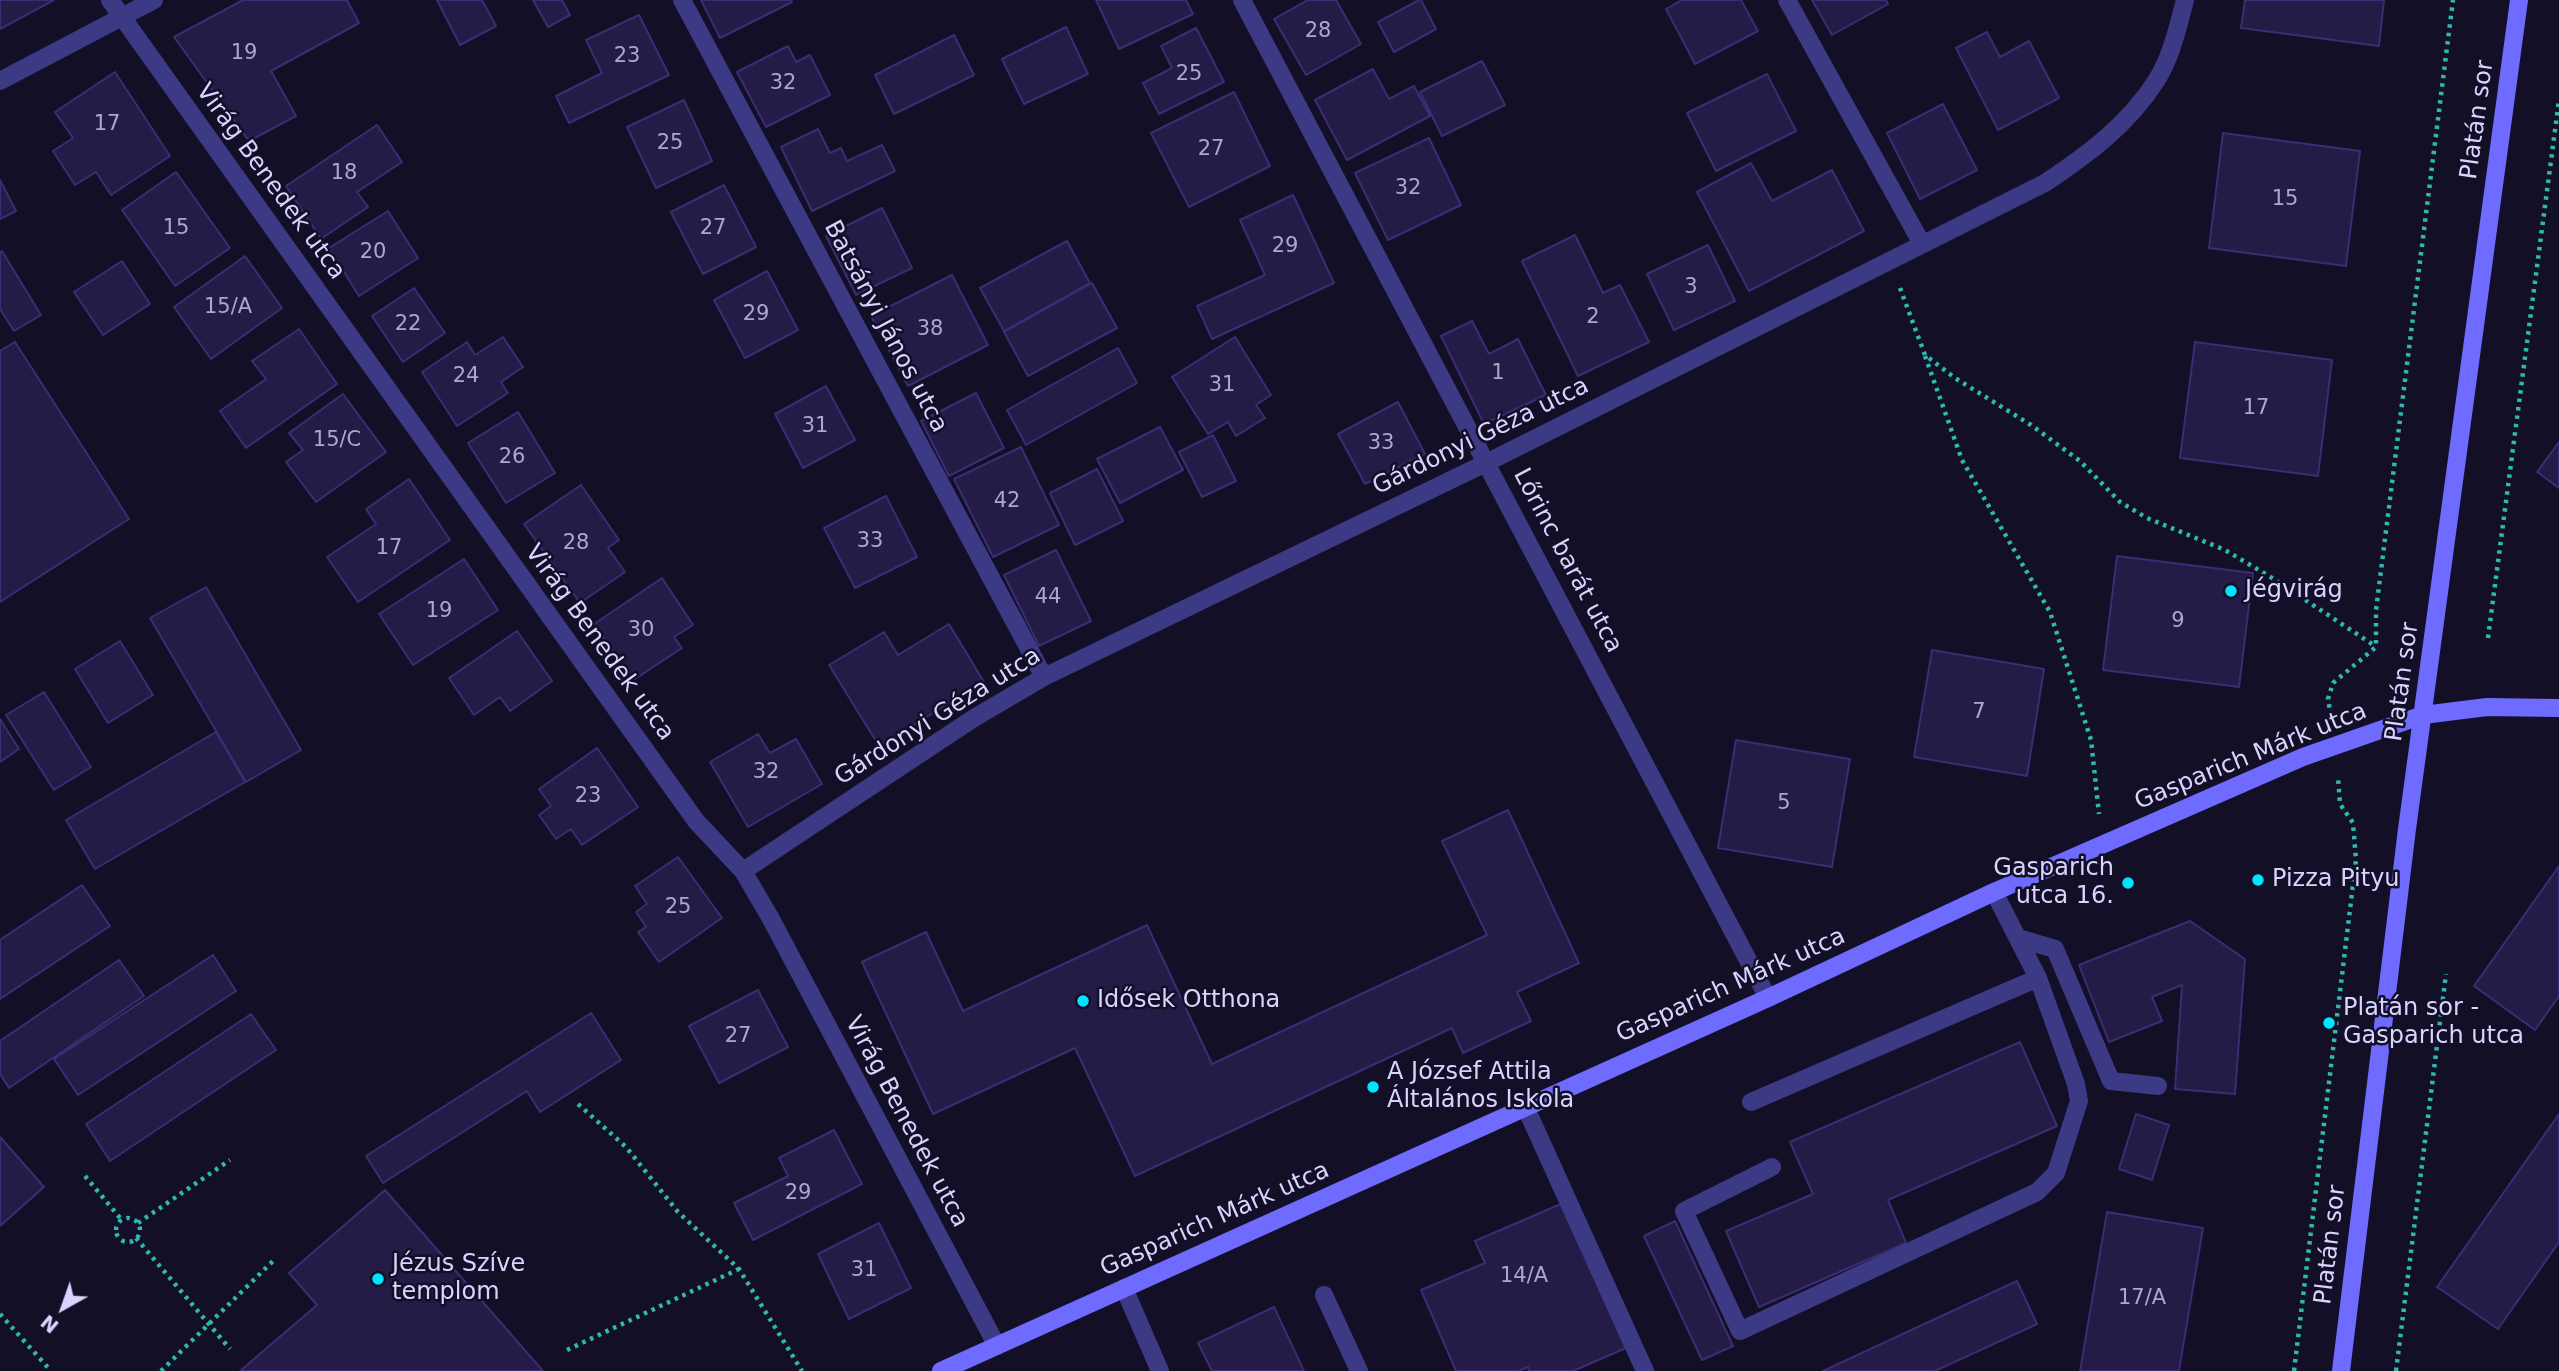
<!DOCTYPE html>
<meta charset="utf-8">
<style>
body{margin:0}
#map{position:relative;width:2559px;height:1371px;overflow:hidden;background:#130f26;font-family:"DejaVu Sans",sans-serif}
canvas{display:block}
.north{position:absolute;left:28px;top:1273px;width:70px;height:70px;-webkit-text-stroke:5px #130f26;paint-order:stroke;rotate:220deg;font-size:19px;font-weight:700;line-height:28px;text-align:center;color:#d9d4ff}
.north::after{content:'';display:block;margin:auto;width:24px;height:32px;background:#d9d4ff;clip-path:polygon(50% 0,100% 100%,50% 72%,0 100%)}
</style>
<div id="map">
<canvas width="2559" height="1371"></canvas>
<div class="north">N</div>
</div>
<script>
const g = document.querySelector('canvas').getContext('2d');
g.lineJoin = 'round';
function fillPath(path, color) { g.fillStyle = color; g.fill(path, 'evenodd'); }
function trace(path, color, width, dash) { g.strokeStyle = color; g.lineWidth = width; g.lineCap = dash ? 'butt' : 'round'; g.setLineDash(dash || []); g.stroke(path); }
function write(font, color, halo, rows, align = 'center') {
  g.font = font + ' "DejaVu Sans",sans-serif'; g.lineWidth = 5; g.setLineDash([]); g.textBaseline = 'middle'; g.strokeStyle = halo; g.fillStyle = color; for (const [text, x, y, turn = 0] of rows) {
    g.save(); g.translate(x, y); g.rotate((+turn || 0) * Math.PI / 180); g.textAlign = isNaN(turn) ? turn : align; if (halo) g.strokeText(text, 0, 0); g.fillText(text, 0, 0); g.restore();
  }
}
const building = new Path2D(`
 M0 0H54L0 29Z
 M243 0H347L359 23 271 71 296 116 249 141 174 37Z
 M437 0H482L496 26 460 45Z
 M533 0H562L570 15 548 27Z
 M701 0H791L792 2 720 38Z
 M1096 0H1186L1193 14 1119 49Z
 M1308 0H1336L1361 44 1306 75 1274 19Z
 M1419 0H1421L1436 29 1394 52 1378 22Z
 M1682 0H1741L1758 31 1695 64 1666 9Z
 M1812 0H1886L1888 4 1832 35Z
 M2245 0H2384L2379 46 2241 28Z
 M639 15 669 75 569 123 556 96 602 73 586 40Z
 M1066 27 1088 74 1024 104 1002 59Z
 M1196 28 1224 82 1159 114 1143 83 1172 68 1161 46Z
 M1987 32 2000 57 2029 41 2059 98 1998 130 1956 48Z
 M954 35 974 75 894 114 875 75Z
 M788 46 796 62 810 55 830 95 766 127 737 72Z
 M1482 61 1505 105 1442 136 1420 92Z
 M1373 69 1389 99 1414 86 1430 116 1347 160 1315 100Z
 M115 72 170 156 111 195 96 172 75 185 53 151 73 138 55 112Z
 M1767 74 1796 131 1716 171 1687 113Z
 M1234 92 1270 166 1189 207 1151 133Z
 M684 100 712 161 656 188 627 127Z
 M1943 104 1977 170 1920 199 1887 133Z
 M377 125 402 162 357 192 368 207 321 239 286 186Z
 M818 129 830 153 841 148 847 161 882 145 895 171 812 211 781 147Z
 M2223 133 2360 151 2346 266 2209 248Z
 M1429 138 1461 205 1388 240 1355 173Z
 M1751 163 1772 201 1832 170 1864 231 1749 291 1697 192Z
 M176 172 230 248 175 286 122 210Z
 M0 180 16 211 0 219Z
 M724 185 756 247 703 274 671 212Z
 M1293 195 1334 283 1212 339 1197 306 1265 275 1240 220Z
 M882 208 912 268 856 295 826 236Z
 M388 211 418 258 359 296 329 248Z
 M1575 235 1603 293 1620 285 1649 342 1578 376 1522 261Z
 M1067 241 1090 283 1004 331 980 288Z
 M1708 245 1735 301 1674 330 1647 274Z
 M2 251 41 315 14 331 0 309V253Z
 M245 256 282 308 211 359 174 307Z
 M122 261 150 304 103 335 74 292Z
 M767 271 798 330 745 358 714 300Z
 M952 275 988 345 908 386 871 316Z
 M1092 283 1117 328 1028 376 1004 332Z
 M414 288 445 333 403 362 372 316Z
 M1472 321 1489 354 1518 339 1546 395 1484 424 1441 336Z
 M299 329 337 384 246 448 220 411 266 379 252 361Z
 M503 337 523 367 501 382 508 393 457 426 422 372 467 342 475 355Z
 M1235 337 1271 395 1256 405 1265 418 1236 436 1228 422 1208 434 1172 377Z
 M15 342 129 519 0 602V351Z
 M2195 342 2332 360 2318 476 2180 458Z
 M1118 348 1137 383 1026 445 1007 410Z
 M826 386 855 440 803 468 775 414Z
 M976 393 1004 448 949 476 921 421Z
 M343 394 386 452 316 502 286 462 303 450 289 433Z
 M1398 402 1425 454 1365 484 1338 434Z
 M518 412 555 473 506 503 468 443Z
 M1160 427 1183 470 1120 503 1097 459Z
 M1213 435 1236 481 1202 497 1179 452Z
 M2559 442V488L2537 472Z
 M1021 447 1059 525 993 557 954 479Z
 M1097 469 1123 521 1075 545 1050 493Z
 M409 479 450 540 358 602 327 557 376 524 366 509Z
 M581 485 619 540 608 548 625 572 580 603 524 524Z
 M886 496 917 557 855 588 824 528Z
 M1056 550 1091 621 1039 646 1004 575Z
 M2117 556 2253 573 2239 687 2103 670Z
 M464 559 498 610 413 665 379 614Z
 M662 578 693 625 674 637 682 648 632 681 594 624Z
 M206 587 301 750 246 782 150 618Z
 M949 624 984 682 879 746 829 665 884 632 898 655Z
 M517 631 552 681 510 711 500 697 474 715 449 678Z
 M120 641 153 695 108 723 75 669Z
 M1932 650 2044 669 2027 776 1914 757Z
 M44 692 91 767 54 790 6 715Z
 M0 719 19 749 0 762Z
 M216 732 245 782 95 869 66 820Z
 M758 734 770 753 796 739 822 784 748 827 710 762Z
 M1736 740 1850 759 1832 867 1718 848Z
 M597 748 638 807 582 845 571 829 556 839 539 815 551 806 539 789Z
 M1508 810 1579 963 1517 992 1531 1021 1463 1053 1452 1028 1135 1176 1075 1048 933 1114 862 962 926 932 963 1011 1147 925 1212 1064 1487 935 1442 841Z
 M678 857 722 918 659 962 638 932 646 927 636 912 647 904 635 886Z
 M2559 866V996L2535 1030 2474 986Z
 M82 885 110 926 0 999V940Z
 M2190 921 2245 959 2235 1094 2175 1089 2182 985 2152 997 2162 1021 2109 1042 2079 965Z
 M213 955 236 991 78 1095 54 1059Z
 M119 960 144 996 9 1088 0 1074V1041Z
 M758 990 788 1047 719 1083 689 1026Z
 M591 1013 621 1060 540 1112 527 1091 383 1183 366 1156Z
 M251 1014 276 1050 110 1161 86 1124Z
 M2020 1042 2057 1126 1888 1200 1906 1243 1759 1307 1726 1231 1813 1194 1790 1142Z
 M2136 1114 2169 1125 2152 1180 2119 1169Z
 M2559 1114V1242L2498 1329 2437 1287Z
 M834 1130 862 1184 753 1240 734 1203 788 1176 779 1158Z
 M0 1137 44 1187 0 1226Z
 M385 1190 413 1222 543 1371H240L317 1305 289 1273Z
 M1563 1203 1626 1348 1573 1371H1529L1528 1367 1519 1371H1456L1421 1290 1485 1263 1475 1241Z
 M2107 1212 2203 1228 2179 1371H2080Z
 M1675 1221 1733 1346 1702 1360 1644 1236Z
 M879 1223 911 1288 849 1319 818 1254Z
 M2017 1281 2037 1324 1935 1371H1823Z
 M1274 1307 1304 1371H1212L1198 1343Z`);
fillPath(building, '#241b47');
trace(building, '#3b2d73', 2);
trace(new Path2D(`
 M1900 288 1925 355 1955 378 2031 425 2080 461 2120 502 2147 518 2225 550 2269 576 2375 646
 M1925 356 1962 460 2050 612 2091 740 2099 814
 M2488 638 2559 100
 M2331 716 2328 699 2333 683 2376 647V610L2453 0
 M578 1104 626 1147 678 1212 739 1269 802 1371
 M85 1176 121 1219
 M116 1230a12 12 0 1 1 24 0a12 12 0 1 1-24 0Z
 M138 1223 230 1160
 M136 1238 230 1349
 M0 1314 51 1371
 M567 1350 739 1269
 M161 1371 275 1259
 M2294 1371 2356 860 2353 823 2340 804 2338 777
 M2396 1371 2446 974`), '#2fb8b0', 4.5, [3.5, 5]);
trace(new Path2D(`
 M2018 938 2055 949 2111 1081 2158 1086
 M1751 1102 2038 978 1994 892
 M1525 1106 1645 1371
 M1772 1167 1684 1211 1740 1331 2037 1192 2056 1173 2079 1101 2076 1084 2038 978
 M1324 1295 1359 1371`), '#3d3a85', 18);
trace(new Path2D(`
 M110 0 696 821 743 871 771 919 997 1346
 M682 0 1044 677
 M1242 0 1768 998
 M1787 0 1922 244
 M0 81 154 0
 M743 871 974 718 1044 677 1488 462 2045 183C2087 155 2128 125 2156 81 2171 58 2178 27 2185 0
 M1124 1288 1160 1371`), '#3d3a85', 18);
trace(new Path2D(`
 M941 1371 1768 998 1994 892 2303 757 2423 715 2487 707 2559 708
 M2341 1371 2407 829 2519 0`), '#6f6bff', 18);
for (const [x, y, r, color] of [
 [2231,591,7,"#00e5ff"],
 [2258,880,7,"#00e5ff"],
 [2128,883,7,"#00e5ff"],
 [1083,1001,7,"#00e5ff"],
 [2329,1023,7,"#00e5ff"],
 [1373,1087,7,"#00e5ff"],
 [378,1279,7,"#00e5ff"]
]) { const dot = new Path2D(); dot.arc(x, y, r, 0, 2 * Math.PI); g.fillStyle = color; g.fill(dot); trace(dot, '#130f26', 2.5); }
write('21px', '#aca6d1', null, [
 ["28",1318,32],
 ["19",244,54],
 ["23",627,57],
 ["25",1189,75],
 ["32",783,84],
 ["17",107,125],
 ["25",670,144],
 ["27",1211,150],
 ["18",344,174],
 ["32",1408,189],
 ["15",2285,200],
 ["15",176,229],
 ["27",713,229],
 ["29",1285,247],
 ["20",373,253],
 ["3",1691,288],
 ["15/A",228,308],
 ["29",756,315],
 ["2",1593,318],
 ["22",408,325],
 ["38",930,330],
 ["1",1498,374],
 ["24",466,377],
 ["31",1222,386],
 ["17",2256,409],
 ["31",815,427],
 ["15/C",337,441],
 ["33",1381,444],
 ["26",512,458],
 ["42",1007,502],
 ["33",870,542],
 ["28",576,544],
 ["17",389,549],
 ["44",1048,598],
 ["19",439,612],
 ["9",2178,622],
 ["30",641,631],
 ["7",1979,713],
 ["32",766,773],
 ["23",588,797],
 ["5",1784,804],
 ["25",678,908],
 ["27",738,1037],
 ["29",798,1194],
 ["31",864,1271],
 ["14/A",1524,1277],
 ["17/A",2142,1299]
]);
write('24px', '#d9d4ff', '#130f26', [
 ["Platán sor",2478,120,-82],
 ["Virág Benedek utca",270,182,54],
 ["Batsányi János utca",885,327,62],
 ["Gárdonyi Géza utca",1481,437,-26],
 ["Lőrinc barát utca",1567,561,62],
 ["Virág Benedek utca",599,643,54],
 ["Platán sor",2403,682,-82],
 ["Gárdonyi Géza utca",938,717,-32],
 ["Gasparich Márk utca",2251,757,-22],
 ["Gasparich Márk utca",1731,986,-24],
 ["Virág Benedek utca",906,1122,62],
 ["Gasparich Márk utca",1215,1220,-24],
 ["Platán sor",2331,1245,-83]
]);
write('24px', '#d9d4ff', '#130f26', [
 ["Jégvirág",2245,591],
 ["Gasparich",2114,869,"right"],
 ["utca 16.",2114,897,"right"],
 ["Pizza Pityu",2272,880],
 ["Idősek Otthona",1097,1001],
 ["Platán sor -",2343,1009],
 ["Gasparich utca",2343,1037],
 ["A József Attila",1387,1073],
 ["Általános Iskola",1387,1101],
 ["Jézus Szíve",392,1265],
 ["templom",392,1293]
], 'left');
</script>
